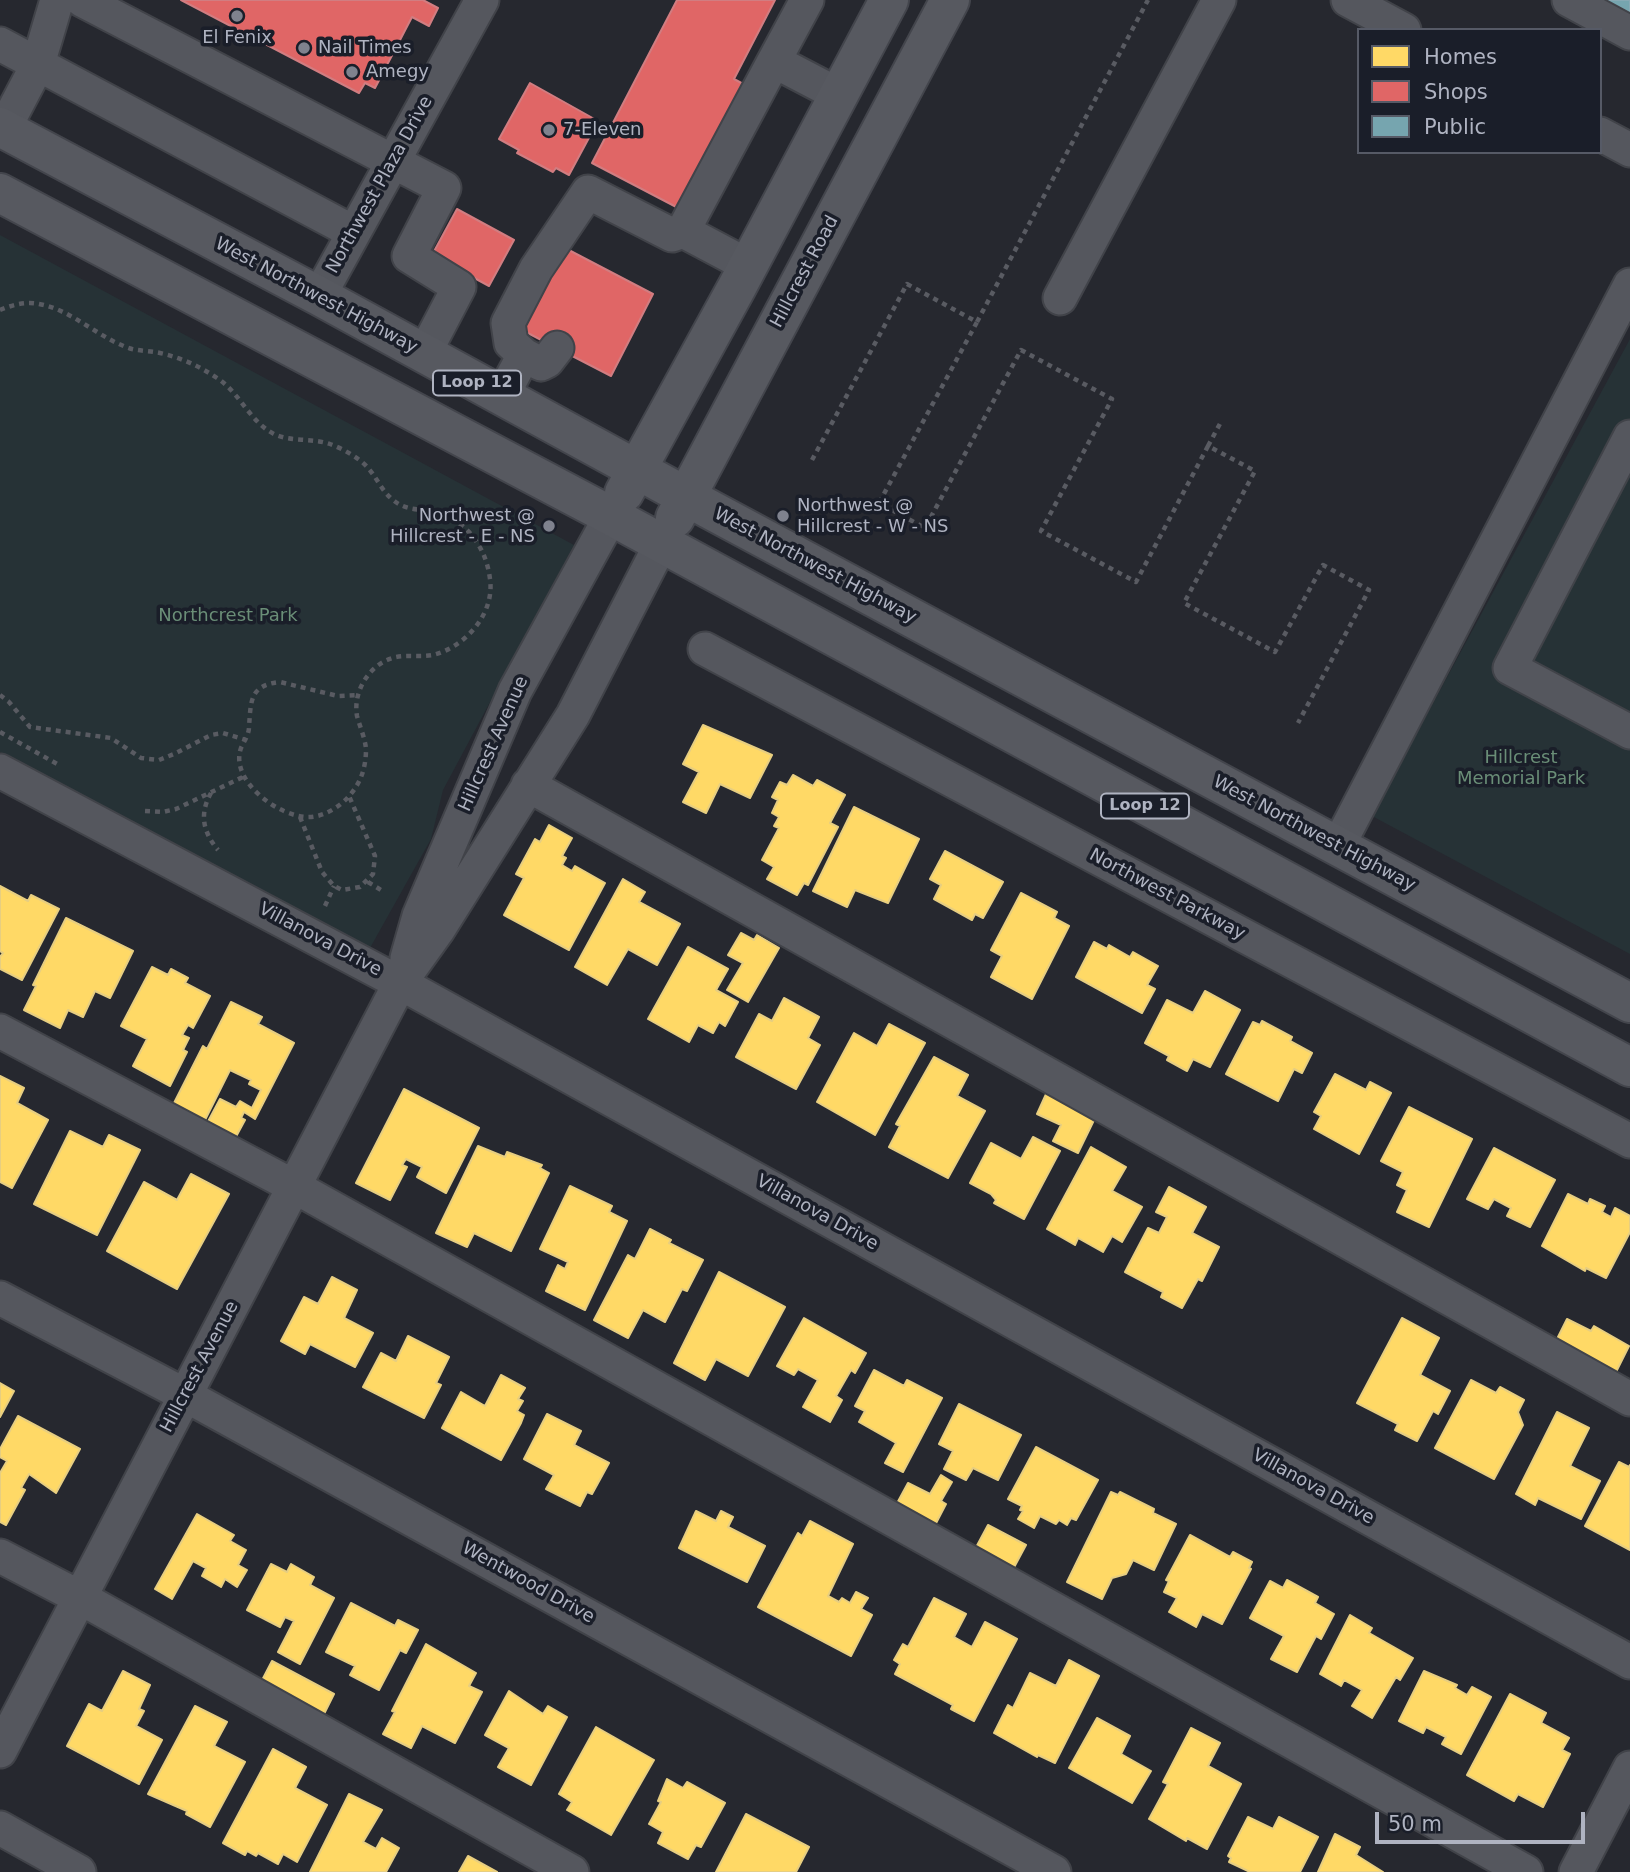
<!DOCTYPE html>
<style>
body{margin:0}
#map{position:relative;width:1630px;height:1872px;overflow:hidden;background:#26282f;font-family:"DejaVu Sans",sans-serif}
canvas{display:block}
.legend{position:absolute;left:1357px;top:28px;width:245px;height:126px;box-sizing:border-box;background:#1a1e29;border:2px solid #565a66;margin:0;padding:9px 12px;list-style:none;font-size:21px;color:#afb3c1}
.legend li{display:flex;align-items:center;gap:14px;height:35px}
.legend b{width:35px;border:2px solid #565a66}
.scale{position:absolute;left:1375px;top:1812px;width:210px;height:32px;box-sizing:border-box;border:4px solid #afb3c1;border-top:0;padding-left:9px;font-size:21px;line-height:24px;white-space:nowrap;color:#afb3c1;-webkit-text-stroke:5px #1a1e29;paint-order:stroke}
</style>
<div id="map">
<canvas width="1630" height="1872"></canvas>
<ul class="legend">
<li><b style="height:19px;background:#ffd966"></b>Homes</li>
<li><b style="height:19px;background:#e06666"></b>Shops</li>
<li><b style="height:19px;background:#76a5af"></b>Public</li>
</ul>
<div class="scale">50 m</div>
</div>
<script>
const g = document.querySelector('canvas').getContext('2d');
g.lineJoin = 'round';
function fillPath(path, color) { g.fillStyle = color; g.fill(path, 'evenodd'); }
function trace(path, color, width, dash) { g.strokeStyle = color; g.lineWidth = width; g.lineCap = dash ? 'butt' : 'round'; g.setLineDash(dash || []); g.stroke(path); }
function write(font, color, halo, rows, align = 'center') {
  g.font = font + ' "DejaVu Sans",sans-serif'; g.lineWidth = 7; g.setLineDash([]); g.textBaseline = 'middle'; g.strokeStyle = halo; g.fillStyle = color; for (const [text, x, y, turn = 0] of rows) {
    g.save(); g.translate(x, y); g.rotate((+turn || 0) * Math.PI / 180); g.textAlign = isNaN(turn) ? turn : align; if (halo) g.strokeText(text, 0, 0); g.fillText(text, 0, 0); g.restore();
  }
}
fillPath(new Path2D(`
 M0 235 574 545 443 790 431 839 370 948 0 752Z
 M1630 339V954L1372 816Z`), '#263236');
const homes = new Path2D(`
 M703 725 772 755 750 798 720 784 706 813 683 802 699 772 683 764Z
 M793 775 813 786 817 780 845 795 830 823 838 827 808 885 804 883 797 895 767 879 774 867 762 860 779 828 774 826 779 817 772 813 778 800 772 797 780 782 787 785Z
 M854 807 919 839 888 903 855 890 847 907 813 891Z
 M549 825 572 838 562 856 566 858 562 865 572 871 575 866 605 883 569 950 504 915 524 878 516 874 535 839 540 842Z
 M945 851 1003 882 983 918 975 914 972 920 934 899 941 885 930 879Z
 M623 879 645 892 639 902 680 924 657 965 628 949 607 985 575 967Z
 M0 886 28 901 31 895 59 909 22 980 0 969V957L3 953 0 951Z
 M1021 893 1057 912 1054 918 1069 926 1032 999 991 977 1002 956 991 950Z
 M66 918 133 951 110 998 95 991 83 1017 68 1010 60 1028 24 1010 36 986 33 985Z
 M741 933 754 940 757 935 779 948 748 1002 727 990 743 963 728 955Z
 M1094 942 1107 949 1109 945 1130 957 1133 952 1158 966 1147 985 1155 989 1142 1013 1076 977Z
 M688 947 728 969 716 990 738 1002 725 1026 719 1022 713 1033 698 1025 689 1042 648 1019Z
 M152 967 168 975 171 969 188 978 185 983 210 996 193 1028 188 1025 182 1035 189 1038 183 1050 187 1052 170 1086 133 1066 147 1039 121 1026Z
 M1205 991 1240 1010 1210 1067 1193 1059 1187 1071 1167 1060 1169 1056 1145 1043 1167 1000 1193 1013Z
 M784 998 819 1017 808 1038 820 1045 796 1089 736 1057 759 1014 772 1021Z
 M231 1002 262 1017 258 1024 294 1043 255 1119 244 1112 241 1118 245 1120 232 1144 204 1129 220 1099 236 1107 240 1101 252 1108 261 1090 249 1084 251 1080 230 1070 204 1122 173 1105 203 1046 207 1049Z
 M1262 1021 1292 1037 1290 1041 1312 1053 1302 1073 1294 1069 1278 1101 1226 1074 1253 1022 1260 1025Z
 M889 1024 925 1043 875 1135 817 1102 854 1033 877 1046Z
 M934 1057 968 1075 957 1096 985 1111 948 1178 889 1147 900 1126 896 1124Z
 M1335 1074 1366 1090 1370 1082 1391 1093 1359 1154 1314 1129 1321 1116 1314 1112Z
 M0 1076 24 1088 17 1103 48 1120 12 1188 0 1182Z
 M404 1089 479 1128 446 1193 417 1177 422 1167 406 1159 402 1165 407 1167 390 1200 356 1183Z
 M1047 1092 1096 1116 1078 1153 1053 1141 1061 1125 1037 1114Z
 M1409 1107 1472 1139 1429 1227 1397 1212 1407 1190 1397 1185 1403 1172 1381 1161Z
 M70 1131 103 1147 109 1135 140 1150 97 1235 34 1204Z
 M1033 1137 1060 1151 1024 1219 994 1203 996 1200 991 1194 970 1183 991 1143 1021 1159Z
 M478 1146 505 1157 507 1152 542 1165 540 1168 549 1173 511 1251 474 1233 467 1247 436 1233Z
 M1091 1147 1126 1167 1112 1191 1142 1207 1122 1242 1112 1236 1103 1252 1078 1238 1075 1245 1047 1229Z
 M1494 1148 1555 1180 1530 1227 1507 1216 1511 1208 1494 1199 1488 1209 1467 1199Z
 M191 1174 229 1194 177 1289 107 1251 144 1182 177 1200Z
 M570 1186 612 1206 609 1212 627 1221 585 1310 546 1291 558 1265 565 1269 568 1262 540 1249Z
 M1169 1187 1206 1207 1192 1233 1219 1247 1202 1281 1198 1279 1182 1308 1161 1297 1163 1292 1125 1272 1148 1228 1159 1233 1167 1217 1156 1212Z
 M1568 1194 1588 1204 1590 1199 1605 1206 1602 1212 1611 1217 1615 1208 1630 1216V1232L1606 1278 1586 1268 1585 1271 1542 1246Z
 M650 1229 671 1240 669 1243 703 1260 687 1291 682 1289 665 1322 643 1310 628 1338 594 1320 628 1255 635 1259Z
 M719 1272 785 1307 748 1376 716 1359 705 1380 674 1363Z
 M332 1277 357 1290 344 1318 373 1333 355 1367 310 1344 305 1354 281 1341 304 1297 318 1304Z
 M804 1318 866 1353 855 1373 851 1370 836 1396 842 1400 830 1422 803 1407 818 1380 798 1369 794 1375 777 1366Z
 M1402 1318 1439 1338 1420 1375 1450 1391 1438 1414 1433 1411 1417 1441 1395 1430 1398 1424 1357 1403Z
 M1567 1319 1591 1331 1594 1326 1629 1346 1615 1374 1555 1343Z
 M408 1336 449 1357 436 1383 441 1385 424 1418 363 1387 381 1353 396 1361Z
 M874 1370 904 1386 907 1380 942 1398 903 1472 885 1463 896 1443 859 1422 865 1411 855 1406Z
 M501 1375 525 1388 518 1399 523 1401 517 1411 524 1415 521 1423 501 1460 442 1428 461 1392 485 1406Z
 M1471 1380 1496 1393 1500 1387 1524 1400 1518 1412 1523 1425 1494 1479 1435 1448Z
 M0 1383 14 1391 0 1417Z
 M959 1404 1021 1435 998 1480 973 1468 966 1480 944 1469 953 1451 939 1444Z
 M1557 1412 1589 1428 1570 1466 1600 1481 1581 1519 1538 1498 1535 1505 1516 1494Z
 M547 1414 581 1431 574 1445 609 1463 592 1494 587 1492 580 1506 546 1489 554 1475 524 1459Z
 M18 1416 80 1449 56 1493 29 1474 21 1488 25 1490 6 1525 0 1522V1473L7 1461 0 1457V1449Z
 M1036 1447 1098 1480 1076 1520 1071 1518 1067 1525 1059 1520 1056 1524 1040 1516 1034 1528 1018 1519 1023 1511 1020 1510 1022 1506 1008 1499Z
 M1619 1462 1629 1467 1630 1465V1550L1585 1526Z
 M941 1475 952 1482 941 1501 946 1504 933 1529 895 1507 908 1483 930 1494Z
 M1111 1492 1118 1495 1120 1492 1154 1509 1153 1513 1176 1524 1154 1570 1133 1560 1126 1574 1112 1578 1102 1599 1067 1582Z
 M696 1511 716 1521 721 1511 733 1517 728 1527 765 1546 747 1582 679 1548Z
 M197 1514 234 1535 230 1541 246 1550 238 1565 247 1570 237 1587 225 1579 221 1587 202 1576 206 1568 193 1561 172 1599 155 1589Z
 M810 1521 853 1544 828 1596 839 1602 842 1598 850 1603 856 1592 868 1598 861 1609 872 1615 851 1656 758 1607 798 1533 802 1536Z
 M988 1525 1026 1545 1011 1573 973 1553Z
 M1190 1535 1230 1557 1233 1552 1252 1562 1249 1568 1251 1569 1222 1624 1202 1614 1196 1627 1169 1612 1177 1598 1164 1592 1169 1581 1166 1580Z
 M271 1564 287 1572 291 1564 314 1577 310 1585 334 1598 300 1664 278 1652 294 1621 285 1617 280 1627 247 1610Z
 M1287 1580 1318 1597 1315 1603 1334 1614 1321 1639 1316 1636 1297 1672 1271 1659 1284 1636 1250 1618 1270 1581 1283 1588Z
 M934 1598 966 1614 954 1637 972 1647 985 1622 1017 1639 974 1721 951 1709 953 1705 895 1674 900 1664 894 1660 903 1644 908 1647Z
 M351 1603 395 1626 398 1620 418 1630 406 1653 400 1650 379 1690 350 1675 355 1666 326 1652Z
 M1350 1615 1372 1628 1369 1633 1413 1658 1400 1680 1396 1677 1372 1718 1352 1706 1362 1690 1344 1680 1341 1686 1320 1674Z
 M426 1644 476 1673 469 1686 482 1692 455 1743 422 1726 411 1748 383 1734 395 1712 392 1711Z
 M1069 1660 1099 1676 1055 1763 1038 1755 1037 1757 994 1733 1008 1705 1013 1708 1030 1673 1056 1686Z
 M272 1661 334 1694 320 1722 258 1688Z
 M123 1671 150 1685 139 1709 144 1711 136 1726 162 1740 139 1784 67 1746 89 1704 102 1711Z
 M1424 1671 1457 1685 1455 1688 1467 1695 1472 1687 1491 1697 1461 1754 1442 1744 1446 1737 1426 1727 1423 1733 1399 1721Z
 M509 1691 543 1714 548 1706 567 1717 531 1785 498 1767 509 1748 485 1735Z
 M1510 1694 1546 1713 1541 1723 1569 1738 1562 1750 1570 1754 1543 1807 1518 1794 1514 1801 1467 1775Z
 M195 1706 227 1722 214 1746 245 1762 210 1827 186 1814 187 1811 148 1794Z
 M1097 1718 1130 1736 1121 1754 1151 1771 1132 1803 1069 1768Z
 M596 1727 654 1760 611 1835 567 1810 572 1802 559 1794Z
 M1191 1728 1220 1743 1208 1766 1241 1784 1207 1849 1187 1838 1186 1841 1149 1819 1168 1784 1163 1782Z
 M273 1749 306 1767 295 1788 327 1805 297 1862 283 1854 278 1864 258 1853 256 1856 247 1851 245 1855 223 1843Z
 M667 1779 683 1788 687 1782 725 1803 701 1847 696 1845 688 1859 658 1843 663 1832 649 1824 661 1802 658 1801Z
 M349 1794 382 1810 363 1842 376 1849 382 1838 399 1848 386 1872H310Z
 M746 1814 809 1847 796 1872H716Z
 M1248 1817 1273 1829 1279 1817 1318 1837 1300 1872H1250L1229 1862 1231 1858 1228 1856Z
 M1335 1834 1360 1847 1356 1855 1383 1872H1318Z
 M468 1856 497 1872H459Z`);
fillPath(homes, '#ffd966');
trace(homes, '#e7ce81', 2);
const shops = new Path2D(`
 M181 0H423L438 8 429 26 412 17 375 88 365 83 359 93Z
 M677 0H775L734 79 747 86 682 210 592 163Z
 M530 83 598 121 569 175 556 168 553 172 517 153 519 150 499 139Z
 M457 209 514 240 489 286 432 255Z
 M563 247 653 294 611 376 520 329Z`);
fillPath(shops, '#e06666');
trace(shops, '#d17d81', 2);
const public = new Path2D(`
 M1605 0H1630V13Z`);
fillPath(public, '#76a5af');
trace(public, '#87a9b4', 2);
const minor = new Path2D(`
 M82 0 444 188 409 256 459 287 424 354
 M807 0 774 61 839 95
 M1348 0 1404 30
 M1569 0 1630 33
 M0 44 353 232
 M4 129 38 64 57 0
 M1600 134 1630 150
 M749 266 683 231 774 61
 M319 296 482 0
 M1060 298 1219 0
 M524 355 541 364 547 361 557 348
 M502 396 524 355 511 343 508 323 536 269 588 192 672 235 683 231
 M1630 437 1510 668 1630 732
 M705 649 1630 1141
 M0 771 400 983 1630 1662
 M528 785 1630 1399
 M1338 846 1630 285
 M407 958 419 916 515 691 611 516
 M0 1031 295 1187 1526 1872
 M0 1298 185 1395 1054 1872
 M0 1556 79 1597 572 1872
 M0 1751 400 983 438 930 573 715 661 544
 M0 1828 79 1872
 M1576 1872 1630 1768`);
const major = new Path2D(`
 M0 127 319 296 709 509 1630 1003
 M0 193 611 516 1630 1067
 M624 493 737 287 889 0
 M675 518 950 0`);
trace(minor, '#414349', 37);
trace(major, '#43454c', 42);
trace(new Path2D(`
 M0 310C12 305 26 301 39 304 73 310 99 339 132 349 141 351 151 351 160 353 182 358 199 366 217 378 240 393 250 422 274 434 291 442 313 438 330 444 343 449 360 458 369 469 378 480 382 491 393 500 405 510 417 509 431 511 465 518 486 546 490 579 495 614 465 647 433 655 417 658 402 653 387 660 367 669 353 693 357 716 360 727 365 738 366 749 366 767 361 783 349 796 340 807 323 817 309 817 280 818 229 781 241 748 244 741 249 735 249 727 251 702 249 685 280 682L338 696 358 695
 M977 322 1148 0
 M1208 446 1222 420
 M812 460 907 284 977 322 879 503 925 528 1021 350 1112 399 1041 531 1136 582 1208 446 1255 471 1184 603 1275 652 1323 565 1369 590 1298 723
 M0 695 9 702 30 727 111 738 141 758 159 760 174 754 211 735 223 733 246 740
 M0 732 59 765
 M211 793C199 814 203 832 218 850
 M145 811 163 812 176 809 245 776
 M300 817 322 872 334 886 342 890 360 887 373 874 375 856 349 796
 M368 882 381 890
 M325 906 334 886`), '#595b62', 4.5, [5, 5]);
trace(minor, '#55575e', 33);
trace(major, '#575960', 38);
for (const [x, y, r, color] of [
 [237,16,7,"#7f828e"],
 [304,48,7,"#7f828e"],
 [352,72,7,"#7f828e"],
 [549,130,7,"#7f828e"],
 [783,516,7,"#7f828e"],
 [549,526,7,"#7f828e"]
]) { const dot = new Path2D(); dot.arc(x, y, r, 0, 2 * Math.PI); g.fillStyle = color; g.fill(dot); trace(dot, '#1a1e29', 2.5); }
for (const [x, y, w] of [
 [477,383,88],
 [1145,806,88]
]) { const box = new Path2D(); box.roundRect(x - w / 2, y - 12.5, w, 25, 5); g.fillStyle = '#1a1e29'; g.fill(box); trace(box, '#afb3c1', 2); }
write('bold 16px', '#afb3c1', null, [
 ["Loop 12",477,383],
 ["Loop 12",1145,806]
]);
write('18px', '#afb3c1', '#1a1e29', [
 ["El Fenix",237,38,"center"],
 ["Nail Times",318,48],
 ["Amegy",366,72],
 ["7-Eleven",563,130],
 ["Northwest @",797,506],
 ["Hillcrest - W - NS",797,527],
 ["Northwest @",535,516,"right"],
 ["Hillcrest - E - NS",535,537,"right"]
], 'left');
write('18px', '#afb3c1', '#1a1e29', [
 ["Northwest Plaza Drive",380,185,-61],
 ["Hillcrest Road",805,272,-62],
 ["West Northwest Highway",316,296,28],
 ["West Northwest Highway",815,566,28],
 ["Hillcrest Avenue",494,744,-66],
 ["West Northwest Highway",1314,834,28],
 ["Northwest Parkway",1167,895,28],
 ["Villanova Drive",320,940,28],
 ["Villanova Drive",817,1213,29],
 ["Hillcrest Avenue",200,1367,-62],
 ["Villanova Drive",1313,1487,29],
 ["Wentwood Drive",528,1583,29]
]);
write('18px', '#6a8e77', '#1a1e29', [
 ["Northcrest Park",228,616],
 ["Hillcrest",1521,758],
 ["Memorial Park",1521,779]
]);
</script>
